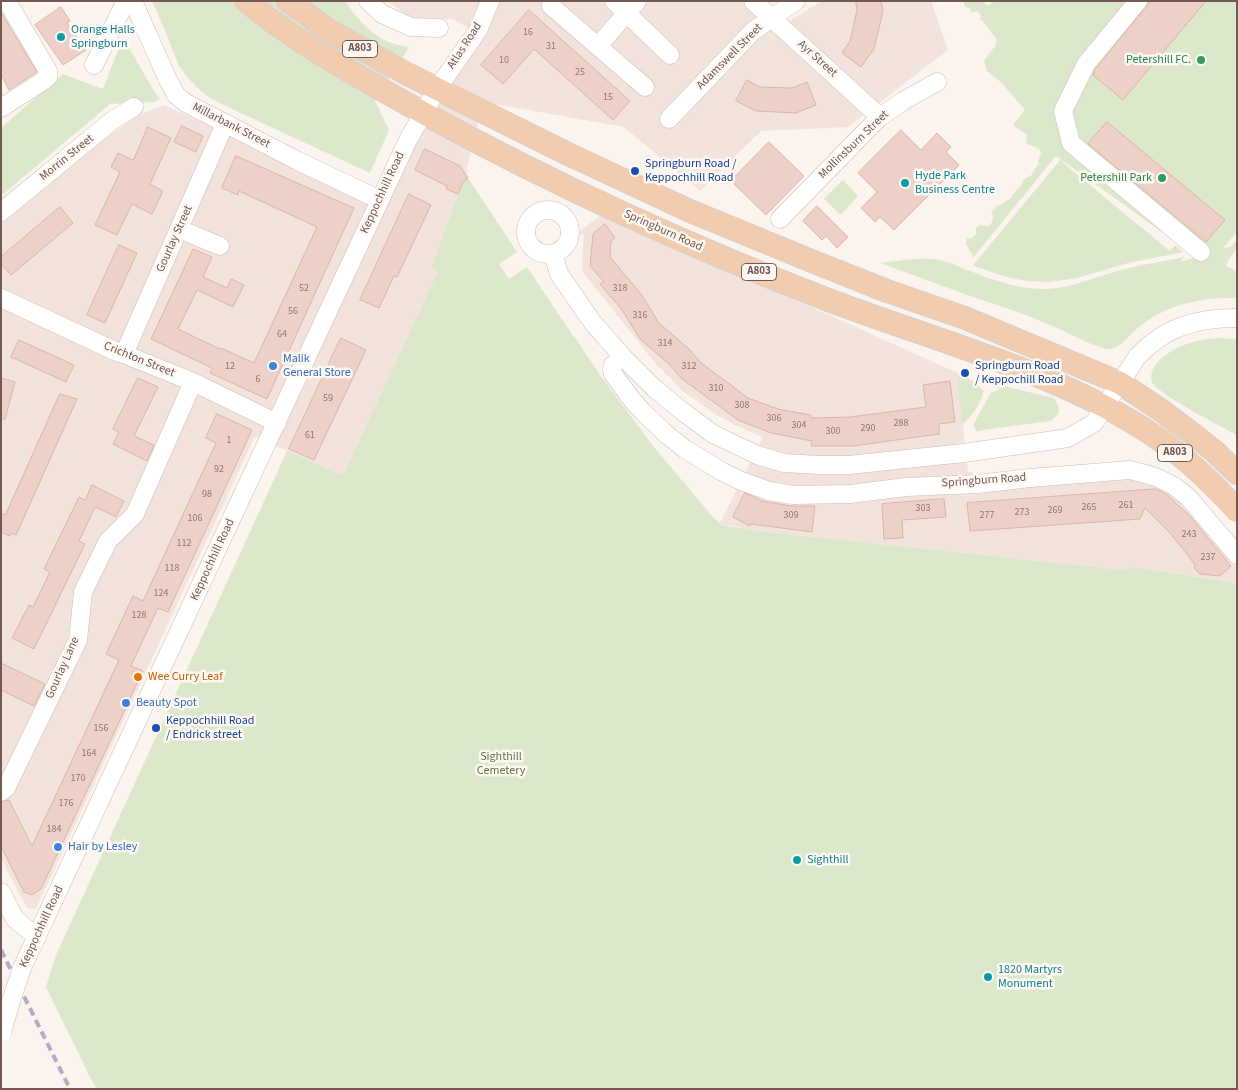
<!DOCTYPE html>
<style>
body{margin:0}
#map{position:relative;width:1238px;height:1090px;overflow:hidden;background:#fbf3ed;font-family:"Source Sans 3",sans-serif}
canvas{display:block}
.frame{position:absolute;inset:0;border:2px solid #745852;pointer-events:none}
</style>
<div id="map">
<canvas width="1238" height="1090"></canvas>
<div class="frame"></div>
</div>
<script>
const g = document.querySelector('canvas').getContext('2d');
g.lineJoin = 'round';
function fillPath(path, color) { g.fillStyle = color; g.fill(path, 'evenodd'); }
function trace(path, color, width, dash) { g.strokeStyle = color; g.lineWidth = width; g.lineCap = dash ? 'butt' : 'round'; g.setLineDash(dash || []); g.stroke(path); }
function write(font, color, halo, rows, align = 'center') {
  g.font = font + ' "Source Sans 3",sans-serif'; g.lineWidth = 5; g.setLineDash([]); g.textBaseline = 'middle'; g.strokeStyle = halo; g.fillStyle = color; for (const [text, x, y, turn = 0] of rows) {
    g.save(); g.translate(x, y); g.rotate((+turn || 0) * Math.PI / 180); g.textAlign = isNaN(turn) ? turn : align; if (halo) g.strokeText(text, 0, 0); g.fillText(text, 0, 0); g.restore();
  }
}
fillPath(new Path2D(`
 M388 1H745L776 29 822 1H931L948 50 848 127 761 131 700 191 624 127 483 102 467 167 468 177 459 192 431 268 439 271 343 477 255 436 36 909 27 908 1 858V209L139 115 164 105 381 204 443 90 483 37 453 19 410 18Z
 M603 213 960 374 958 381 968 472H972L980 477 1132 462 1151 465 1172 475 1182 481 1237 545V583L1133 567H1128L1124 570 757 531 722 524 720 523 763 437 735 425 715 414 684 392 655 363 583 272 582 264 584 234H579L580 231Z`), '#f2e4dc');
fillPath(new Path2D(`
 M152 1H345C355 16 369 33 386 41 393 44 401 46 409 47L375 101 389 130 370 173 230 108 210 98 200 90 190 80 179 66 163 26Z
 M964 1H984L987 6 995 1H1237V232L1223 248 1230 247 1237 240V249L1229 259 1226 266 1237 271V298C1202 297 1168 304 1140 326 1131 333 1122 347 1111 349 1102 351 1066 332 1055 327 1028 315 1000 306 973 297 942 286 911 274 880 263 901 261 923 256 944 261 954 264 963 269 973 272 994 281 1017 288 1040 289 1070 290 1096 276 1125 269 1145 264 1165 261 1185 257L1179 262 1197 257 1063 161 1062 162 1170 251 1175 245 1183 252 1128 263 1077 278 1049 282 1027 281 1006 277 974 266V264L1061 159 1056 156 972 259 973 256 966 244 967 238H969L971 239 976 234V228L979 225 987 226 991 224C993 219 994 216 991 212L995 209 996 206 1002 204 1011 198 1013 194 1021 186 1023 181 1027 177H1030L1039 163 1038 161 1041 153 1040 150C1036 146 1031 146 1026 143L1027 135 1013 125 1025 110 1002 83 987 71 984 61 995 46 997 40 983 21 980 19 981 16 979 12 976 11 972 13 969 8 966 7 964 5Z
 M123 37 152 88 160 99 154 102 110 104 1 196V128L63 74 103 89Z
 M468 178 517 252 499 264 509 279 527 267 567 327V328L569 329 573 337 574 336 600 375 653 446 712 516 722 525 757 531 1124 570 1128 567H1132L1237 583V1089H97L92 1081 46 987 56 955 287 451 343 476 438 272 431 268 459 192 463 182Z
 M843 180 858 196 841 215 824 199Z
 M1220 338 1237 339V435C1222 427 1156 393 1152 382 1149 372 1155 364 1162 358 1178 344 1199 339 1220 338Z
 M960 374 978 384 980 388 984 391C979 406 974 414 962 425L958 382Z
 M1004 386 1053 398C1058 402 1060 408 1058 414L1052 420 1049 421 976 431 973 425 991 392 996 391Z`), '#dce8cc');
const building = new Path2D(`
 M856 1H881L883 11 874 49 861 67 842 53 850 41 857 10Z
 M1151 1H1206L1123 100 1093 75 1095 70Z
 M61 7 70 21 67 23 86 50 63 65 35 25Z
 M529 10 630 101 613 120 534 49 503 84 481 65Z
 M1 12 37 72 9 90 1 74Z
 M747 80 760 87 792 88 807 82 816 105 796 113 756 111 736 101Z
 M1107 122 1225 220 1206 242 1088 144Z
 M182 126 203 136 196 152 174 142Z
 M148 127 171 138 150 184 163 191 152 214 132 204 117 235 95 225 120 172 111 167 118 153 133 160Z
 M901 130 921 150 937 133 951 147 946 152 959 165 894 230 880 217 875 222 861 208 877 192 858 173Z
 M769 142 804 176 766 215 731 181Z
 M425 149 460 166 468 178 463 182 458 194 446 189 447 186 415 170Z
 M236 156 354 208 267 399 210 373 212 368 151 339 193 249 212 257 203 277 227 288 231 279 244 285 233 307 197 290 178 329 220 349 221 348 254 363 317 227 239 191 238 195 222 188Z
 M409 194 431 205 397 277 394 276 379 308 360 300Z
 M817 206 848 237 837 248 826 236 822 240 803 221Z
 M60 207 73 223 11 275 1 264V257Z
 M605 224 615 238 611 241 610 257 641 294 659 323 689 349 700 362 748 398 778 409 811 415V418L850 417 926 407 923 385 950 381 955 422 939 424V434L854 446H811L812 441 771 433 738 420 682 379 670 365 640 339 622 310 600 284 604 282 590 266 593 234Z
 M119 245 137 253 105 323 87 315Z
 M341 338 366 350 314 460 289 449Z
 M19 340 74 365 66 382 11 357Z
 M1 378 15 382 5 419H1Z
 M138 378 158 387 134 436 154 445 147 461 113 444 119 432 113 429Z
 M60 394 77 399 16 535 11 533 10 536 1 532V513L5 515Z
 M217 414 252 430 168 612 158 608 131 666 143 671 41 889 32 895 24 892 1 846V802L9 800 32 846 119 660 106 654 133 596 143 601 216 443 206 438Z
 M92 485 124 501 116 517 95 507 79 541 85 544 34 649 12 638 29 605 33 607 50 572 44 569 79 497 85 500Z
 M1156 489 1166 494 1189 515 1231 566 1220 576 1200 574 1194 568 1195 565 1187 554 1170 533 1145 508 1140 519 970 531 967 503Z
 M745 493 762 501 791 506H815L812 532 751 524 750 526 733 517Z
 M944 499 946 517 902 520 903 538 884 539 882 504Z
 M1 663 45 684 34 706 1 690Z`);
fillPath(building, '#edd0c7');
trace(building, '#deb5aa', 1);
const minor = new Path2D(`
 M133 1 167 78 176 95 186 103 298 161 380 200
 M368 1 382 14 411 27 439 28
 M614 1 670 55
 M753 1 880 117
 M1138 1 1086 64 1063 111 1071 143 1201 252
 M551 6 645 87
 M598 46 637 1
 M94 65 126 1
 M1 108 43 81 48 77V71L7 1
 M669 119 753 31 796 1
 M526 232a22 22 0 1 1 44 0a22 22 0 1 1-44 0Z
 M1 212 113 120 134 107
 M780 219 865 132 880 117 903 101 937 82
 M179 229 220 246
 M553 253 559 274 593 323 623 357 654 388 682 411 713 434 757 455 784 463 819 465H849L964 453 1068 438 1094 423 1137 357C1165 327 1196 318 1237 318
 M1 298 117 352 124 354 193 382 277 423
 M124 354 225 124
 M623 357 613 365 612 369 613 374 633 401 643 412 666 434 685 449 721 471 739 480 769 491 793 495 850 494 906 487 978 484 1030 478 1130 470 1149 475 1158 478 1174 486 1189 498 1237 555
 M1 792 6 788 78 640 83 592 108 541 135 514 193 382
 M1 892 15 919 37 937
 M22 968 408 140 437 89 474 36 479 28 490 1`);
const major = new Path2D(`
 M246 1C302 47 365 80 427 115 557 186 693 248 831 301 934 340 1044 368 1139 426 1175 448 1208 478 1237 510
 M288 1 328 30 407 74 568 154 690 211 819 264 887 291 965 318 1120 383 1162 411 1194 435 1214 451 1237 473`);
trace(minor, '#cebcb6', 19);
trace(major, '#d8d0cf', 24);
trace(minor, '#fff', 18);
trace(major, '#f1ccae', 22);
trace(new Path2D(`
 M1 950 70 1089`), '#b4abc5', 4, [8, 5]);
const minorBridge = new Path2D(`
 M2 1032 12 998 22 968`);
trace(minorBridge, '#cebcb6', 19, []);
trace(minorBridge, '#fff', 18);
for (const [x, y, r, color] of [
 [61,37,5,"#0f9aa8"],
 [1201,60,5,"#2e9e5b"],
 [635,171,5,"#1a4fb4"],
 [1162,178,5,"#2e9e5b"],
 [905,183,5,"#0f9aa8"],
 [273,366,5,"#3f7fe0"],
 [965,373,5,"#1a4fb4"],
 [138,677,5,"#e8710a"],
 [126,703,5,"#3f7fe0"],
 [156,728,5,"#1a4fb4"],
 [58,847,5,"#3f7fe0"],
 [797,860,5,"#0f9aa8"],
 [988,977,5,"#0f9aa8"]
]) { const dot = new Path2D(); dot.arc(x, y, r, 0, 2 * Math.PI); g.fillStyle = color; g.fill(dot); trace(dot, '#fef8f3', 2); }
write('10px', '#92766f', null, [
 ["16",528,33],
 ["31",551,47],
 ["10",504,61],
 ["25",580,73],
 ["15",608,98],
 ["52",304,289],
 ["318",620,289],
 ["56",293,312],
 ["316",640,316],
 ["64",282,335],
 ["314",665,344],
 ["12",230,367],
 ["312",689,367],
 ["6",258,380],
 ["310",716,389],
 ["59",328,399],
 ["308",742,406],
 ["306",774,419],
 ["288",901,424],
 ["304",799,426],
 ["290",868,429],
 ["300",833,432],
 ["61",310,436],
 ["1",229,441],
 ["92",219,470],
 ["98",207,495],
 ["261",1126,506],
 ["265",1089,508],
 ["303",923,509],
 ["269",1055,511],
 ["273",1022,513],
 ["309",791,516],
 ["277",987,516],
 ["106",195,519],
 ["243",1189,535],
 ["112",184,544],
 ["237",1208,558],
 ["118",172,569],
 ["124",161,594],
 ["128",139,616],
 ["156",101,729],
 ["164",89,754],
 ["170",78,779],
 ["176",66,804],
 ["184",54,830]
]);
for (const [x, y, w] of [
 [360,49,35],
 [759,272,35],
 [1175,453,35]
]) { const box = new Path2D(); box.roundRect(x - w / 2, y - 8.5, w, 17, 4); g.fillStyle = '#fef8f3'; g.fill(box); trace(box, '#745852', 1); }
write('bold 11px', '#745852', null, [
 ["A803",360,49],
 ["A803",759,272],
 ["A803",1175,453]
]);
write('12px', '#0d838f', '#fef8f3', [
 ["Orange Halls",71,30],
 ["Springburn",71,44],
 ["Hyde Park",915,176],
 ["Business Centre",915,190],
 ["Sighthill",807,860],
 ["1820 Martyrs",998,970],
 ["Monument",998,984]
], 'left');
write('12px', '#745852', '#fef8f3', [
 ["Atlas Road",465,46,-57],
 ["Adamswell Street",730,57,-45],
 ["Ayr Street",817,59,42],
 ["Millarbank Street",231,126,27],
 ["Mollinsburn Street",854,145,-44],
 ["Morrin Street",67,158,-39],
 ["Keppochhill Road",383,193,-65],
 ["Springburn Road",663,231,24],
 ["Gourlay Street",175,239,-66],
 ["Crichton Street",139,360,22],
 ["Springburn Road",984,481,-4],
 ["Keppochhill Road",213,560,-65],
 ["Gourlay Lane",63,668,-66],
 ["Keppochhill Road",42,927,-65]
]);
write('12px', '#27864d', '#fef8f3', [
 ["Petershill FC.",1191,60],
 ["Petershill Park",1152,178]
], 'right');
write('12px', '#164399', '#fef8f3', [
 ["Springburn Road /",645,164],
 ["Keppochhill Road",645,178],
 ["Springburn Road",975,366],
 ["/ Keppochill Road",975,380],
 ["Keppochhill Road",166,721],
 ["/ Endrick street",166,735]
], 'left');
write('12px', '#366cbe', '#fef8f3', [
 ["Malik",283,359],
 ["General Store",283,373],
 ["Beauty Spot",136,703],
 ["Hair by Lesley",68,847]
], 'left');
write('12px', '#c56008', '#fef8f3', [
 ["Wee Curry Leaf",148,677]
], 'left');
write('12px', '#60784b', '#fef8f3', [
 ["Sighthill",501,757],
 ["Cemetery",501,771]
]);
</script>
